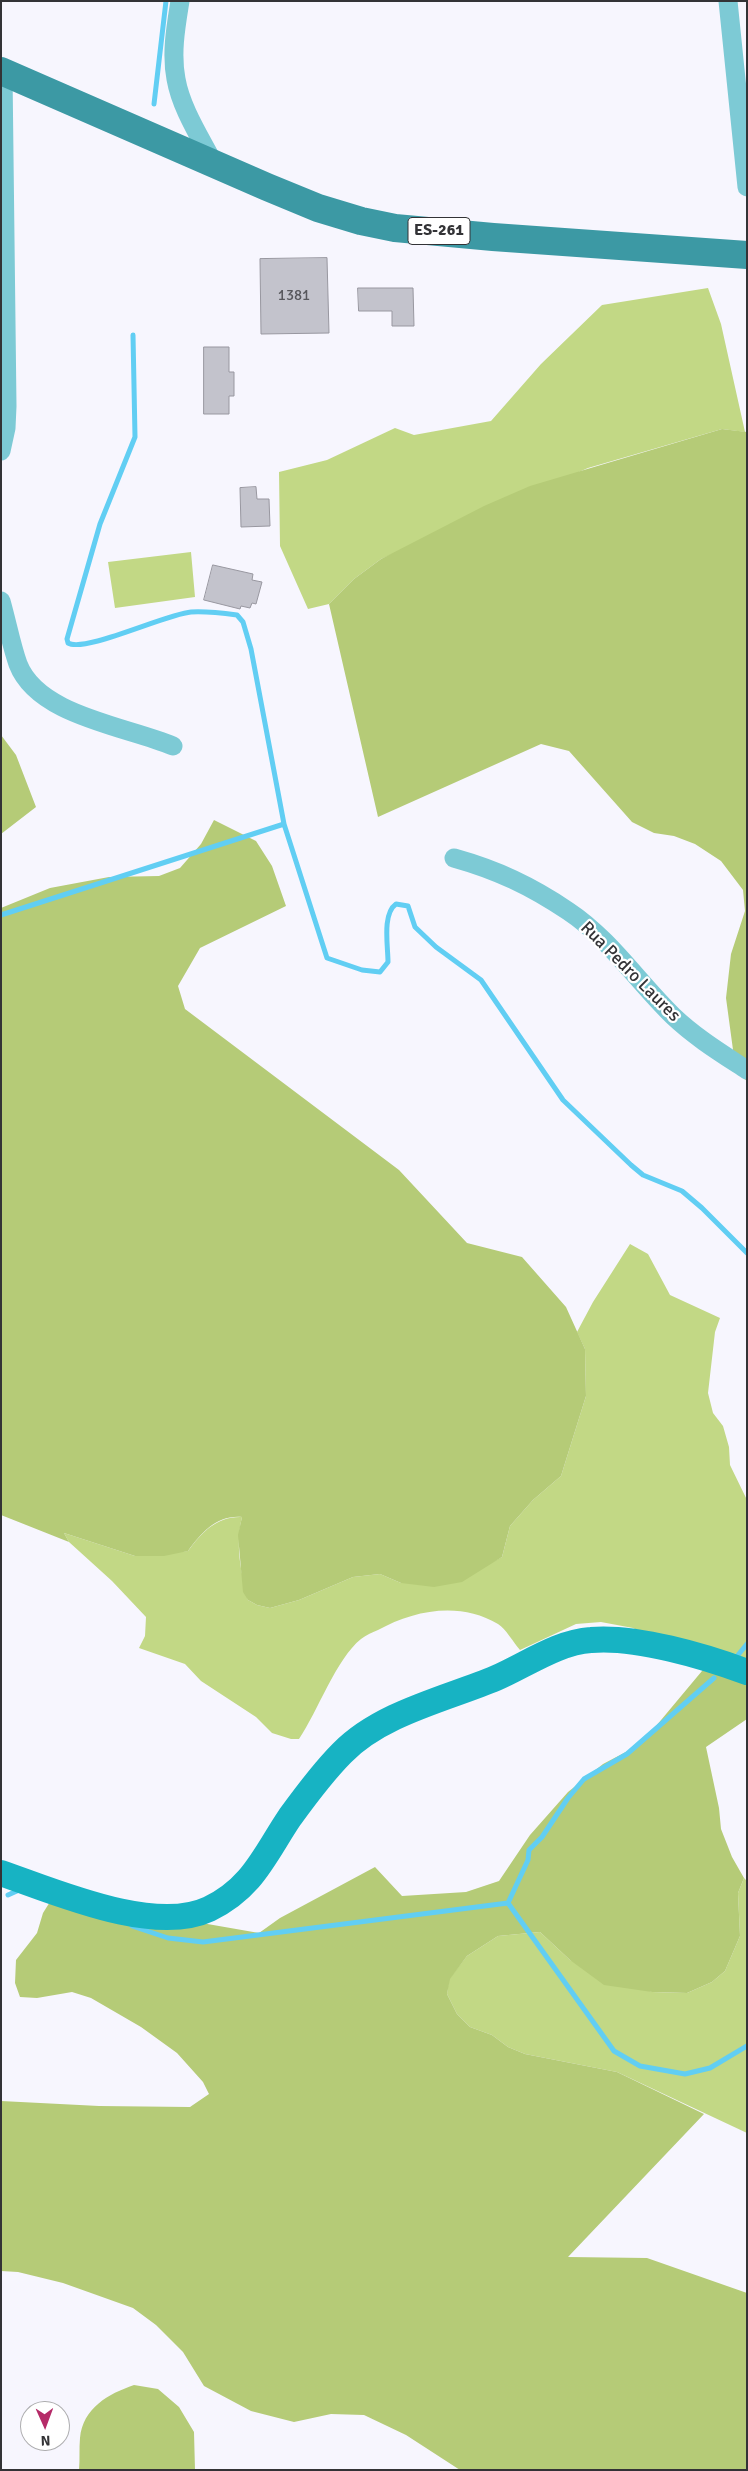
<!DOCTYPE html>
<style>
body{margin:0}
#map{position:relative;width:748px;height:2471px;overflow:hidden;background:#f7f6fe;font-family:Signika,sans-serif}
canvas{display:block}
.frame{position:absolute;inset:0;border:2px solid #333336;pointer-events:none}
.north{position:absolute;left:20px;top:2401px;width:50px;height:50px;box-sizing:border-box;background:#fff;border:1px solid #adadaf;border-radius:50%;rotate:178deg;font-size:14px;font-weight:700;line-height:20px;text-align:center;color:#333336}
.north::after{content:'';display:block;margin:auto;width:18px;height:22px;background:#b52b68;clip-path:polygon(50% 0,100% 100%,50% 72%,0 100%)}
</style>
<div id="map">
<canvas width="748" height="2471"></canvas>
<div class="frame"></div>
<div class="north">N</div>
</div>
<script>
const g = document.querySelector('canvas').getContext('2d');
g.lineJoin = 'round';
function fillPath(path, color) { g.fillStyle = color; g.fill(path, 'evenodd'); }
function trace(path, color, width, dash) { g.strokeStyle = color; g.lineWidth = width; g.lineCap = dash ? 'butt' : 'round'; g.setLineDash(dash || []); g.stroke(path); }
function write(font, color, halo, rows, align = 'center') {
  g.font = font + ' Signika,sans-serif'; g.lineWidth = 4.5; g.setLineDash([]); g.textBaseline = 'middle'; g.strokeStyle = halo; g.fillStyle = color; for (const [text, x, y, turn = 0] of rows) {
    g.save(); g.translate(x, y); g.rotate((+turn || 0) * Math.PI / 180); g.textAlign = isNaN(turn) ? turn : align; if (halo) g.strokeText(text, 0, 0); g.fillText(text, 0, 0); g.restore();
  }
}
fillPath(new Path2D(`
 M708 288 721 324 745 432 722 429 588 468 381 559 354 579 329 604 308 609 280 546 279 472 327 460 395 428 414 435 491 421 541 364 602 305Z
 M191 552 195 597 115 608 108 562Z
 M630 1244 648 1254 670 1295 720 1318 715 1332 708 1393 713 1413 723 1426 729 1447 730 1465 747 1500V1670L707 1665 633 1628 601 1622 576 1624 520 1650C513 1642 506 1629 498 1624 460 1601 414 1610 378 1630 373 1632 366 1635 361 1639 336 1659 318 1711 299 1739H291L272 1733 256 1717 201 1681 185 1664 139 1648 145 1636 146 1617 112 1581 69 1542 64 1533 135 1556 188 1551C202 1532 217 1516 242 1517 235 1547 241 1571 248 1600L257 1605 270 1608 299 1600 353 1577 380 1574 401 1583 481 1568 502 1557 510 1526 533 1500 561 1476 586 1396 585 1349 577 1332 593 1302Z
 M744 1878 747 1881V2133L617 2072 525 2054 508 2047 492 2035 470 2027 457 2014 447 1994 449 1979 467 1956 498 1936 540 1932 570 1960 652 1992 687 1993 712 1982 725 1971 740 1936 738 1893Z`), '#c2d885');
fillPath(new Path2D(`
 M722 429 747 432V1081L736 1072 726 998 731 954 745 911 743 890 721 861 695 844 674 836 654 833 632 822 569 751 541 744 378 817 329 604 354 579 381 559 484 506 530 486Z
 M1 735 16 755 36 807 1 834Z
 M214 820 256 841 272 866 286 906 200 948 178 986 185 1009 399 1170 467 1243 522 1257 566 1307 585 1349 586 1396 561 1476 533 1500 510 1526 502 1557 462 1582 434 1587 401 1583 380 1574 353 1577 299 1600 270 1608 257 1605 248 1600 243 1592 238 1535 242 1517C217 1515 202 1532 188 1551L164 1556H135L64 1533 69 1542 1 1515V908L50 888 109 877 159 876 180 868 201 844Z
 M707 1665 747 1670V1719L706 1747 719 1808 721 1829 732 1857 744 1878 738 1893 740 1936 725 1971 712 1982 687 1993 652 1992 604 1985 570 1960 540 1932 498 1936 467 1956 450 1979 447 1994 457 2014 470 2027 492 2035 508 2047 525 2054 617 2072 704 2114 568 2257 647 2258 747 2293V2470H460L406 2435 364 2415 331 2414 294 2422 251 2411 204 2386 183 2352 156 2325 133 2308 63 2283 18 2272 1 2271V2101L99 2106 190 2107 209 2094 203 2082 177 2053 141 2027 91 1998 72 1992 37 1998 20 1997 15 1983 16 1960 37 1933 43 1913 53 1897 259 1933 280 1918 375 1867 402 1896 466 1892 499 1881 530 1835 568 1792 603 1764 641 1744Z
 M134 2385 158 2389 179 2407 194 2432 195 2470H79C80 2459 79 2449 80 2438 83 2408 108 2394 134 2385Z`), '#b5cb77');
trace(new Path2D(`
 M154 104 166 1
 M133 335 135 437 100 524 67 639 68 643C85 653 166 614 191 612 206 611 222 613 237 615L243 622 251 649 284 824 327 958 362 970 380 972 388 962C388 946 382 914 396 904L408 906 415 927 436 947 481 980 563 1100 631 1165 643 1175 682 1191 702 1208 747 1253
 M1 915 284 824
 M738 1655 747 1644
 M8 1895 19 1890
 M508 1903 614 2051 640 2066 685 2074 710 2068 747 2046
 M508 1903 528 1860 529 1850 542 1837 568 1798 584 1779 627 1754 714 1678
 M132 1926 168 1938 203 1942 508 1903`), '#61cef3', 5);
const building = new Path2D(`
 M327 258 329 333 261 334 260 259Z
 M358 288H413L414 326H392V311H359Z
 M204 347H229V372H234V396H229V414H204Z
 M256 487 257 499H269L270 526 241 527 240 488Z
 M213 565 253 574 252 580 262 582 256 604 252 603 250 608 241 606 240 609 204 600Z`);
fillPath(building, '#c3c3cc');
trace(building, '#9897a0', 1);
trace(new Path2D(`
 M180 1C176 26 171 53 176 79 181 108 200 137 214 164
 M728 1 747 187
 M1 451 6 428 7 406 3 72
 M1 601C7 622 11 644 18 664 38 716 126 726 173 746
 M454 858C497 870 531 886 568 911 609 938 638 982 673 1016 695 1037 721 1053 747 1070`), '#7dcad5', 19);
trace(new Path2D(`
 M1 1873C56 1892 154 1935 209 1909 253 1888 265 1854 290 1817 306 1795 323 1772 342 1753 381 1713 446 1699 496 1678 526 1665 558 1642 591 1640 636 1636 704 1656 747 1672`), '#17b3c3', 26);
trace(new Path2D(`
 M1 71 267 187 318 208 361 221 395 228 493 237 747 255`), '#3c99a4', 28);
write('15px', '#57575c', null, [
 ["1381",294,296]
]);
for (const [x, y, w] of [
 [439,231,62]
]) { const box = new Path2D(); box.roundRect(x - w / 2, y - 13.5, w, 27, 4); g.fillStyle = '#fff'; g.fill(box); trace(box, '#333336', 1); }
write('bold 16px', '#333336', null, [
 ["ES-261",439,231]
]);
write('18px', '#333336', '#fff', [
 ["Rua Pedro Laures",630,972,45]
]);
</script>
